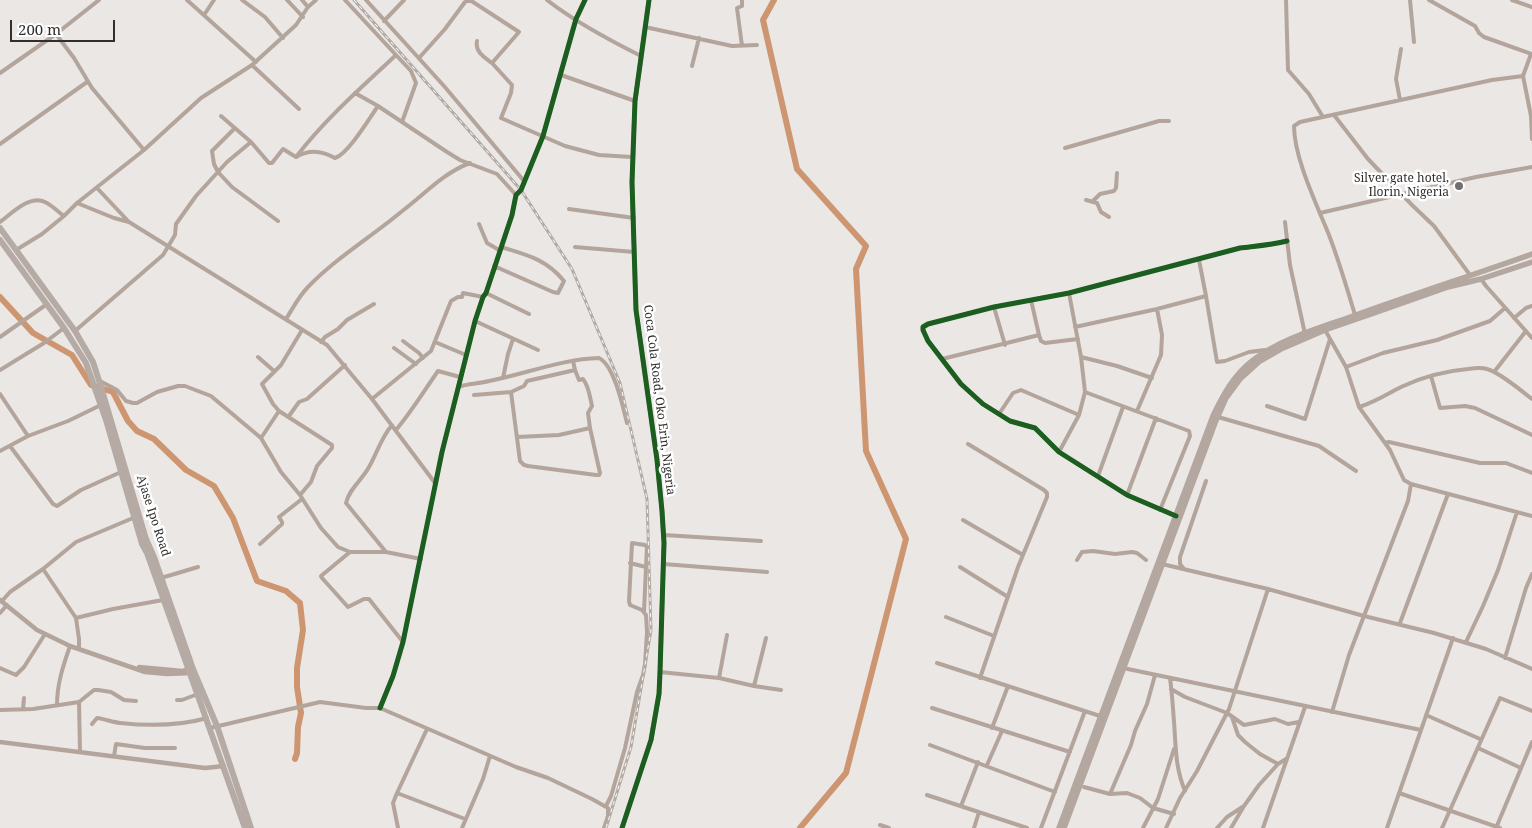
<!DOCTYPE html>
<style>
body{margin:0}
#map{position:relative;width:1532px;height:828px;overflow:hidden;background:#eae7e5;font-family:"Noto Serif",serif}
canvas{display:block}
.scale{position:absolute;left:10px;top:20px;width:105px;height:22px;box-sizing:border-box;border:2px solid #312f2e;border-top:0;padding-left:6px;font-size:15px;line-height:18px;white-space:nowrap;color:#312f2e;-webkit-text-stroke:4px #fff;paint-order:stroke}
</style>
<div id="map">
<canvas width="1532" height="828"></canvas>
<div class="scale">200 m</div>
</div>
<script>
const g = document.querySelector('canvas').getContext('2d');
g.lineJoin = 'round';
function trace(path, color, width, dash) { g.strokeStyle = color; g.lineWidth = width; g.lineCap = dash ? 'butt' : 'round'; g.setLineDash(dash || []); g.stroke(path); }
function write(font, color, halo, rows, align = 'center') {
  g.font = font + ' "Noto Serif",serif'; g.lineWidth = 5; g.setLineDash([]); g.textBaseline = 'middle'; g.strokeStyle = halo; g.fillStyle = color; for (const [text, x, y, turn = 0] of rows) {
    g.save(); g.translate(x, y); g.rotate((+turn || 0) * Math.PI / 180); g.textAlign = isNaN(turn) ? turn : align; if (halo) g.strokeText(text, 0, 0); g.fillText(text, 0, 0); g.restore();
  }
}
trace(new Path2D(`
 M774 0 763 20 797 169 866 246 856 269 866 451 906 539 846 773 800 828
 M0 297 33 333 72 355 91 385 113 392 128 421 137 431 154 439 186 470 214 486 233 518 257 581 286 591 300 603 303 630 297 668V687L301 713 298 727 297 753 295 759`), '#cd9670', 6);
trace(new Path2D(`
 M187 0 256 62
 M242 0 265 17 283 38
 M287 0 303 17
 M302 0 308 7
 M366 0 444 86 524 181
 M547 0C575 22 609 40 641 56
 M1286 0 1288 70 1309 94 1323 117
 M1410 0 1414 42
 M1429 0 1475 26 1479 33 1484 37 1532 54
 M1512 0 1532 7
 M204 15 214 0
 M384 21 404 0
 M645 27 732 46 757 45
 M56 34 74 58 92 88 144 150
 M477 41C475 52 484 57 492 63
 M742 46 737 8 742 6V1
 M1531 54 1523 76 1531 116 1532 139
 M396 55 411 71 416 83 402 122
 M419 58 445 29 465 2 470 0 519 32 492 63 512 85 511 93 501 118 565 146 599 155 632 157
 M252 65 299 109
 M692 66 699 38
 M0 73 56 34 99 0
 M561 75 635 101
 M355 93 378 106 447 152 460 160 497 174 516 195
 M1400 100 1396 79 1401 49
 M1334 115 1368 159 1412 205 1434 226 1470 275
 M221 116 251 142 269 163H272L283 149 296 157C309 149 323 151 335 158 348 154 369 119 378 106
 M235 128 212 151 214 164 218 172 232 187 278 221
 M0 144 87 82
 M1065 148 1159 121H1169
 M296 157C325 119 361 88 396 55L345 0
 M97 188 129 222
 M1086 200 1097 203 1101 212 1109 217
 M1093 201 1100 194 1114 191 1116 188 1117 173
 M77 203 114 218 129 222 327 345 372 399 435 483
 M569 209 634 218
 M1320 213 1476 177 1532 167
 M0 222C11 214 30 194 45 202 52 205 58 212 64 216
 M1285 222 1290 265 1305 334
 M479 224 487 243 499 250
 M575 247 634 252
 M16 250 42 234 64 216 77 203 144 150 201 98 252 65 296 25 308 7 316 0
 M494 266 553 292 558 293 564 281C546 259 527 255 501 247
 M1481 279 1486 286 1532 338
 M486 293 529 314
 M1206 296 1217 362 1225 361 1249 352 1265 350
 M1031 300 1039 335
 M994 307 1005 345
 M1355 315C1347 288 1339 261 1329 235 1317 205 1294 158 1294 126L1300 122 1492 80 1523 76
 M1514 318 1526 308 1532 306
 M286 319C293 308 299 296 308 287 336 258 371 237 401 212 424 195 443 173 470 163
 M475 321 538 350
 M1075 327 1157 309 1206 296 1199 260
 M1325 330 1346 367 1359 407 1390 450 1404 480 1411 484 1532 516
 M75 331 163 255 175 235 176 224 196 196 227 162 251 142
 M0 337 47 304
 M403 341 419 353 423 358
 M321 342 325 337 338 329 347 320 374 304
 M435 342 466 355
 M394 348 416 364
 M258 357 274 371
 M1081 357 1117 366 1152 378
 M942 359 1039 335 1041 341 1045 343 1078 339
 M1346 367 1383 353 1437 340 1490 321 1505 308
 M0 370 44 343 64 328
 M575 370 579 380 583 379C589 386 590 398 592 406L588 413 590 428
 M1494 372 1526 331
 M1431 376 1440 408 1465 406 1475 408 1532 435
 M503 378 508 354 513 339
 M100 381 117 390 126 401 133 403H137L157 392 178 386H185L211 396 261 438 281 472 300 495 321 528 338 547 350 552H386L421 559
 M458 387C468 383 478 384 489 381 525 374 562 359 599 358 614 365 623 407 627 423
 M511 392 520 461 524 465 528 466 596 475H599L600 473 590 428 559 435 517 437
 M1085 392 1189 431 1190 436 1160 510
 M0 394 28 436
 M474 395 511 392 524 386 527 381 575 370 573 361
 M372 399 431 351 451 301 458 297H462L463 293 483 297
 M1267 406 1305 419 1330 339
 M1359 407C1375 402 1387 394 1401 387 1422 377 1445 371 1468 369 1474 368 1481 367 1487 369 1501 373 1520 390 1532 399
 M1137 411 1161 355 1162 335 1157 309
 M999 414 1013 393 1021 390 1079 415
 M289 416 299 402 307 399 345 365
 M1218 417 1319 446 1356 471
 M396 430C412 411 424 391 438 371L460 377
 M261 438 279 411
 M1385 443 1389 442 1480 463H1506L1532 473
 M968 444 1044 490 1047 493V497L1018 567 980 678
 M10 446 53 504 57 506 81 490 121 472
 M0 451 28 436 68 421 101 405
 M1059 452 1079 415 1085 392 1081 357 1069 293
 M1098 476 1123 407
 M300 495 311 482 317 466 332 448V445L279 411 273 404 262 384 281 365 302 330
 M1127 495 1156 418
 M1176 516 1127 495 1059 452 1035 428 1010 421 983 404 961 384 928 341 923 330V327L928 324 994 307 1069 293 1240 248C1256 246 1271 245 1287 241
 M963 520 1023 555
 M664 535 761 541
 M260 544 282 524V522L279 517 302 499
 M350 552 321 576 322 578 348 607 364 599H369L403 642
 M386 552 346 503C349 489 362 480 369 467 377 453 381 438 392 425
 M1077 560 1082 552 1093 551 1115 554 1132 552 1137 553 1146 560
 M630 563 646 567 644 612
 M663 564 767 572
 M1162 564 1268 589 1364 616 1434 633 1486 649 1532 669
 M960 567 1008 597
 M43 569 76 618 79 639V649
 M1184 569 1180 564V557L1206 481
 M161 578 198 567
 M2 601 10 592 43 569 76 542 133 518
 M0 613 7 605
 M946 617 994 636
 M76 618 113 609 163 600
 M1400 623 1448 494
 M1466 642 1483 606 1498 570 1517 512
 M1505 658 1526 588 1532 574
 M937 663 1100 716
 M0 668 16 675 24 667 45 634
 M1123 668 1421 730
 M660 672 719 678 754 686 766 638
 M719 678 727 635
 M1170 678C1172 693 1173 707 1174 722 1176 747 1175 767 1185 791
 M754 686 781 690
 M1171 689 1185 697 1227 713 1244 725 1275 719 1288 724 1299 722
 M177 700H182L198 694
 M79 702 80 752
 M57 705C57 684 63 666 70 646
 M380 708 393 676 403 642 442 452 475 321 483 297 486 293 512 215 516 195 521 190 543 136 576 19 585 0
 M932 708 1070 752
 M23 709 24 698
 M0 710 33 709 79 702 94 690H98L111 692 124 700 136 701
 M1332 712 1349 655 1408 501 1411 484
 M1426 715 1480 739
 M1232 717 1238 735 1245 742 1260 754 1278 764 1286 759
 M92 724 97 718C105 719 112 722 120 723 148 726 179 726 207 718
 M210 728 320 702 366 708H380L516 767 548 778 592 799 608 808V816L604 828
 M992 728 1008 686
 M930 745 1055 792
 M1478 748 1521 768
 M114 756 116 744 145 748H175
 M987 765 1002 731
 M1084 787 1110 794 1131 745 1135 731 1147 704 1155 675
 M397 793 427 729
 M1399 793 1500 828
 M1110 794 1127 793 1140 798 1153 808 1174 814
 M927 795 1027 828
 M606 806 611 796 625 748 637 692 643 675 645 664 647 632 646 615 642 610 630 605 629 601 632 543 645 545 647 547 646 567
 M961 806 978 762
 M880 825 889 828
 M398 828 393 803 397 793 465 819
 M462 828 483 779 490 756
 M974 828 979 812
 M1041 828 1085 711
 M1143 828 1158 799 1174 749
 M1166 828 1180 798 1197 771 1229 709 1268 589
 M1217 828 1227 817 1244 806 1259 785 1278 764
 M1231 828 1244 806
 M1263 828 1305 707
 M1387 828 1453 638
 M1442 828 1500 698 1532 711
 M1496 828 1532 742`), '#b3a59b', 4);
trace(new Path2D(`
 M0 600 37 630 70 646 145 672 167 674 191 673
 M139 667 182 671 191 669
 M0 742 205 768 224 766
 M622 828 651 740 659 694 660 672 664 543 662 511 657 460 636 310 632 182 635 101 649 0`), '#b3a59b', 4.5);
trace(new Path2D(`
 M1059 828 1213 416C1223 395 1233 376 1252 361 1282 338 1320 328 1356 315 1414 294 1473 275 1532 254
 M1064 828 1215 423 1226 398 1240 379 1260 361 1281 349 1325 330 1380 311 1448 287 1481 279 1532 262`), '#b3a7a0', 5.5);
trace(new Path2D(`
 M0 228 75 331 93 362 101 387 146 539 154 557 193 669 217 726 251 828
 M0 240 64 328 86 363 106 420 142 544 147 553 245 828`), '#b5aaa4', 6);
const rail = new Path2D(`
 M354 0 521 190 572 269 620 383 647 499 651 630 631 747 606 828`);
trace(rail, '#b2aba5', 3);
trace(rail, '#fff', 1, [4]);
trace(new Path2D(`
 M1176 516 1127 495 1059 452 1035 428 1010 421 983 404 961 384 928 341 923 330V327L928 324 994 307 1069 293 1240 248C1256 246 1271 245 1287 241
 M380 708 393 676 403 642 442 452 475 321 483 297 486 293 512 215 516 195 521 190 543 136 576 19 585 0
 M622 828 651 740 659 694 660 672 664 543 662 511 657 460 636 310 632 182 635 101 649 0`), '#1b5e20', 5);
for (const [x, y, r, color] of [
 [1459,186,5,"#726f6e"]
]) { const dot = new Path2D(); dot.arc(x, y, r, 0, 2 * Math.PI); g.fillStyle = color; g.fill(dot); trace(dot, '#fff', 2); }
write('12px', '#312f2e', '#fff', [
 ["Silver gate hotel,",1449,179],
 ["Ilorin, Nigeria",1449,193]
], 'right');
write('12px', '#312f2e', '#fff', [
 ["Coca Cola Road, Oko Erin, Nigeria",659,400,83],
 ["Ajase Ipo Road",153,516,72]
]);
</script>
